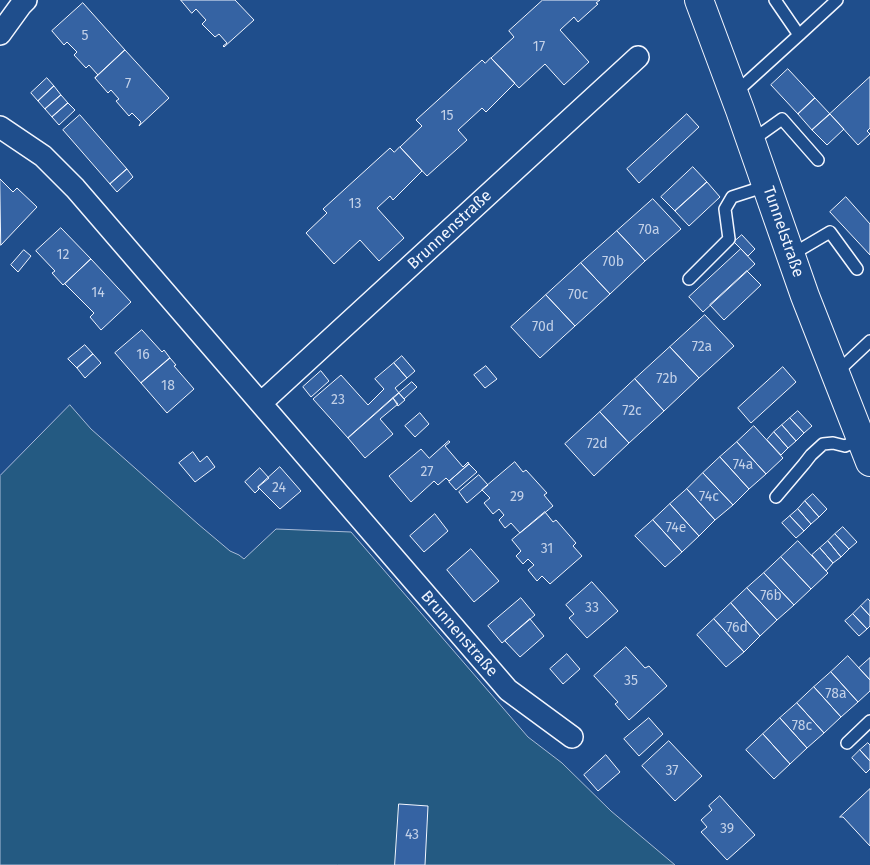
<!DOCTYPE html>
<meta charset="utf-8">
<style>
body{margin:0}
canvas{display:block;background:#1f4e8c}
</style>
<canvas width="870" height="865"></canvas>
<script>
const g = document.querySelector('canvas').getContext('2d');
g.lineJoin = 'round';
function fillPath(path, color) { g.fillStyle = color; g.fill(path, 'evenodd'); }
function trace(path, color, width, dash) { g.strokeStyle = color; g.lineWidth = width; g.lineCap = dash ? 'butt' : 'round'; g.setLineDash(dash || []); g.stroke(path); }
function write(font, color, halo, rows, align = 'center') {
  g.font = font + ' "Fira Sans",sans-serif'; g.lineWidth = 4; g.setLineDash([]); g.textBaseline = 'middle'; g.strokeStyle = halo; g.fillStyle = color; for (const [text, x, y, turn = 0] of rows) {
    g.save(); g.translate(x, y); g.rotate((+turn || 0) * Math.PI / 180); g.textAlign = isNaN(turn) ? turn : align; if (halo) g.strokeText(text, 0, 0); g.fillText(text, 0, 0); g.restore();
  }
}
const green = new Path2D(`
 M70 405 91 429 198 524 230 551 239 555 244 559 276 529 351 532 528 737 562 763 611 811 675 865H0V476Z`);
fillPath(green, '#245a82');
trace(green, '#a8bbd7', 1);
const building = new Path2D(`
 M181 0H235L254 20 224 47 223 46 227 43 219 34 215 37 202 24 206 20 196 9 192 13Z
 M543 0H600L596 3 598 4 578 22 574 17 560 30 589 62 564 85 545 64 519 88 491 58 514 37 509 31Z
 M83 3 125 50 95 78 98 75 89 65 86 68 74 55 77 52 67 42 64 45 52 31Z
 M125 50 169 98 139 126 141 122 132 113 129 116 116 101 119 99 111 90 108 93 95 78Z
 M491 58 515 83 486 112 482 108 458 130 467 140 427 176 400 147 422 126 416 120 482 60 485 63Z
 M788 69 815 98 798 114 771 85Z
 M870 77V128L867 131 870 134 858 145 830 114Z
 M47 78 54 86 38 101 31 93Z
 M54 86 61 95 45 109 38 101Z
 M61 95 68 103 52 117 45 109Z
 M815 98 830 114 812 130 798 114Z
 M68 103 75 110 59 125 52 117Z
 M687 114 699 127 639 183 627 169Z
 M830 114 844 129 827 145 812 130Z
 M80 115 127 169 110 184 63 130Z
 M400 147 422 171 393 200 390 196 377 208 404 238 379 261 360 240 334 264 306 233 327 213 323 209 390 148 394 152Z
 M693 167 707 182 675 211 661 197Z
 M127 169 133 177 117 192 110 184Z
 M0 179 13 192 17 188 37 207 1 245Z
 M707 182 720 197 689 226 675 211Z
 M846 197 870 224V255L830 212Z
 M653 199 681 229 645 261 617 231Z
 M61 228 91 259 63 285 52 273 55 271 36 251Z
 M617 231 645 261 610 294 581 263Z
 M742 235 755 249 748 256 734 242Z
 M741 249 755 264 703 312 689 297Z
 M24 250 31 256 18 272 11 265Z
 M91 259 131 302 101 330 90 317 94 313 65 284Z
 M581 263 610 294 575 326 546 295Z
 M747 271 761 285 724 320 710 305Z
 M546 295 575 326 540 358 511 327Z
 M705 315 734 346 699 378 670 347Z
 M142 330 162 352 164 350 170 358 141 383 115 353Z
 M85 345 93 354 77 368 68 359Z
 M670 347 699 378 664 411 635 379Z
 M93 354 101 363 85 378 77 368Z
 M402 356 415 371 407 378 394 363Z
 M170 358 176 365 174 366 194 389 167 413 141 383Z
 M394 363 407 378 395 388 399 393 348 438 313 399 341 375 368 405 384 389 375 379Z
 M486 366 497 379 485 388 474 375Z
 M783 367 796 382 751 423 738 408Z
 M321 371 329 381 311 397 303 387Z
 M635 379 664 411 629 443 600 412Z
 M412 382 417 387 404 399 399 393Z
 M399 393 405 400 398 406 393 398Z
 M393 398 398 404 380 419 393 434 365 458 348 438Z
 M798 411 812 426 804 433 790 418Z
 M600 412 629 443 594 476 565 444Z
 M420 413 429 424 415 437 405 426Z
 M790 418 804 433 796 441 782 425Z
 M782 425 796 441 788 448 774 432Z
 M754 426 783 458 766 474 737 442Z
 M774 432 788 448 781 455 767 440Z
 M449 441 450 442 445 446 463 467 468 462 469 464 449 481 446 478 438 485 434 481 411 502 389 476 421 449 429 458Z
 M737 442 766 474 749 489 720 457Z
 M193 452 200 462 207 456 215 467 195 482 179 463Z
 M720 457 749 489 733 505 703 473Z
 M515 462 523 472 526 470 547 493 544 495 553 506 520 533 511 523 505 528 499 520 504 515 499 509 493 514 484 503 490 498 482 490Z
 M469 464 477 472 456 490 449 482Z
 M280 467 301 491 280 509 258 487Z
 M260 468 269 478 258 487 259 489 255 493 245 482Z
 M703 473 733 505 715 520 687 489Z
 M479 475 488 485 467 503 459 492Z
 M687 489 715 520 699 536 670 504Z
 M813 494 827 509 819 517 805 501Z
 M805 501 819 517 811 524 798 509Z
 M670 504 699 536 682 552 653 520Z
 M798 509 811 524 804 531 790 516Z
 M545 512 553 522 556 520 576 543 573 546 582 556 550 584 542 576 537 581 528 570 534 565 528 559 523 564 516 556 521 551 512 540Z
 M435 514 448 531 424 552 410 536Z
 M790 516 804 531 796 538 782 523Z
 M653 520 682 552 665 567 635 536Z
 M843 527 857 542 849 549 835 534Z
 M835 534 849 549 841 557 828 541Z
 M798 541 828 573 811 589 781 557Z
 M828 541 841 557 833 563 820 548Z
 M820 548 833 563 826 571 812 555Z
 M471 549 499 581 474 602 447 570Z
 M781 557 811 589 794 605 764 573Z
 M764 573 794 605 777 620 747 588Z
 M592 582 618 611 587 638 569 618 574 614 566 605Z
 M747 588 777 620 760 636 731 603Z
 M521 598 535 615 502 643 488 626Z
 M868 599 870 601V616L861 606Z
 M731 603 760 636 744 652 714 619Z
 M861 606 870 616V626L867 629 853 614Z
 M853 614 867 629 859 636 845 621Z
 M530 619 544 636 520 657 505 641Z
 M714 619 744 652 726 667 697 635Z
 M626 647 645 668 649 666 667 686 629 720 615 704 618 702 594 676Z
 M567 654 580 669 563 684 550 669Z
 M848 656 870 680V691L858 702 831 672Z
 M870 658V680L859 668Z
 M831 672 858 702 841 717 814 687Z
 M814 687 841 717 824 733 797 703Z
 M797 703 824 733 807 748 780 718Z
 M649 718 663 734 639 756 624 739Z
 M780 718 807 748 790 764 763 734Z
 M763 734 790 764 774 779 746 750Z
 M669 741 702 776 675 801 642 766Z
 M868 743 870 745V761L860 750Z
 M860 750 870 761V769L866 773 852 758Z
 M606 755 620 772 598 791 584 775Z
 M870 789V846L843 817H840Z
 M720 796 755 835 727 860 701 832 707 827 701 820 712 810 709 806Z
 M399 804 428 806 425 865H395Z`);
fillPath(building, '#3563a3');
trace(building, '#f2f6ff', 1);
const service = new Path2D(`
 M799 35 837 0
 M734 94 799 35 775 0
 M751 141 782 119 818 160
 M791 255 830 232 857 269
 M689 279 729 239 725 209 732 197 766 186
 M836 373 870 341
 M776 497 804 464 811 455 823 444 833 443 845 446 861 439
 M847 743 870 721`);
const minor = new Path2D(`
 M0 34 21 5 26 0
 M0 127 43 156 75 188 508 690 572 737
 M261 403 638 57`);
const tertiary = new Path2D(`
 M699 0 740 110 805 296 870 462`);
trace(service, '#f2f6ff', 14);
trace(minor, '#f2f6ff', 24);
trace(tertiary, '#f2f6ff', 30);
trace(service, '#1f4e8c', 11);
trace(minor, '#1f4e8c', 21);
trace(tertiary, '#1f4e8c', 28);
write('14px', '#c3d1e8', null, [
 ["5",85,36],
 ["17",539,47],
 ["7",128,84],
 ["15",447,116],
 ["13",355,204],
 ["70a",649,230],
 ["12",63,255],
 ["70b",613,262],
 ["14",98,293],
 ["70c",578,295],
 ["70d",543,327],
 ["72a",702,347],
 ["16",143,355],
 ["72b",667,379],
 ["18",168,386],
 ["23",338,400],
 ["72c",632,411],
 ["72d",597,444],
 ["74a",743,465],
 ["27",427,472],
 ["24",279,488],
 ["29",517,497],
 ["74c",709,497],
 ["74e",676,528],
 ["31",547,549],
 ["76b",771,596],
 ["33",592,608],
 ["76d",737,628],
 ["35",631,681],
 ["78a",836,694],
 ["78c",802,726],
 ["37",672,771],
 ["39",727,829],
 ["43",412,835]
]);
write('16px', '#f2f6ff', '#1f4e8c', [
 ["Brunnenstraße",450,230,-43],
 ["Tunnelstraße",783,232,71],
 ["Brunnenstraße",459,634,49]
]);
</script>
